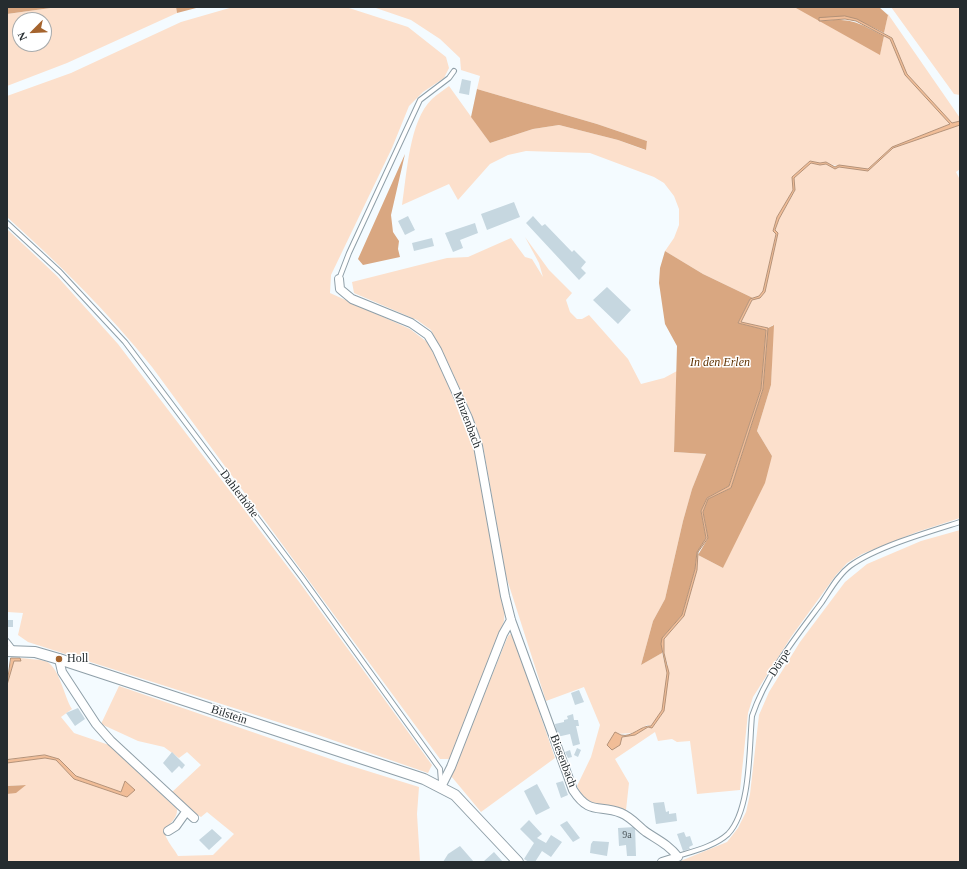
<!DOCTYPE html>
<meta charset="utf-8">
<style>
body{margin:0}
#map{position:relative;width:967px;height:869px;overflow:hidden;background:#f4fbff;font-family:"Times New Roman",serif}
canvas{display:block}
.frame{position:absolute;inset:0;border:8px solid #252c2f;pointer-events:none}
.north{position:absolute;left:12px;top:12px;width:40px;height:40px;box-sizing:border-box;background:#fff;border:1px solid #a8abac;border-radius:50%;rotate:246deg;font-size:11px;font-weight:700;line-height:16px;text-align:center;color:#252c2f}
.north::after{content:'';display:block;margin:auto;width:14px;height:18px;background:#a5642e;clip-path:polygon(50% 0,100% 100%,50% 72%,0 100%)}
</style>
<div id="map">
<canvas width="967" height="869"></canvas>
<div class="frame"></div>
<div class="north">N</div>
</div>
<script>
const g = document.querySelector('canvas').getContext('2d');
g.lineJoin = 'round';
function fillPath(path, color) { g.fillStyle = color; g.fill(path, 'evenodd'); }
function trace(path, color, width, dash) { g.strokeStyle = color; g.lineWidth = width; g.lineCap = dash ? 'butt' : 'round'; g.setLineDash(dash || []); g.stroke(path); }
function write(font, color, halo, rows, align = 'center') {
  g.font = font + ' "Times New Roman",serif'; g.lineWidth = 3; g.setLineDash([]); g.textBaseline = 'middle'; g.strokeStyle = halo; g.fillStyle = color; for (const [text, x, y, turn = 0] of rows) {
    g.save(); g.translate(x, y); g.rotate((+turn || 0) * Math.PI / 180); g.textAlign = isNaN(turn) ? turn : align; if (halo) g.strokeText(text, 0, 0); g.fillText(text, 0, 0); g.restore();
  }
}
fillPath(new Path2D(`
 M58 7H176L177 13 67 63 7 86V14ZM20 20H44V44H20Z
 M233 7 349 8 408 27 446 57 449 68 444 78 423 92 409 106 392 148 331 275 330 293 410 329 427 342 441 367 477 459 505 606 504 621 450 759H440L152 367C108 312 59 264 7 217V96L71 73 181 22Z
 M373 7H796L880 54 884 36 890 39 905 75 950 124 892 147 868 169C853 167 839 169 826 162L820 163 810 161 792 177 793 190 777 217 773 232 776 233 763 291 759 296 753 298 703 274 665 251 674 238 679 225V209L674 196 664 183 654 177 590 153 526 151 508 155 490 164 458 200 449 184 402 205C407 174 409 121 432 99 437 94 444 90 449 86L490 143 533 129 559 125 618 140 645 150 647 141 597 124 477 89 480 76 461 70 460 58 440 39 411 20Z
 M891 7H960V95L954 94Z
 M888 14 960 118V121L952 123 907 74 892 38 884 33Z
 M960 125V169L956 172 960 180V518L917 532 862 554 847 563 836 575 791 637 753 697 748 713 740 790 697 794 690 741 677 742 672 739 658 741 655 732 615 759 629 783 626 810C607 807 586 807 577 786L591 757 600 725 584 687 546 701 506 576 483 446 471 413 448 363 431 330 417 320 354 293 352 282 447 258 468 257 511 238 525 257 532 259 543 277 539 263 525 237 549 270 572 293 566 300 570 312 577 319H582L589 315 628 359 641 384 664 378 677 371 674 452 706 454 692 489 683 521 665 599 653 621 641 665 662 653 667 673 662 710 651 726 647 725 635 733 615 734 607 745 621 741 622 737 635 735 648 727 652 728 664 711 668 665 664 653V639L684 616 697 570 698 555 723 568 772 456 757 431 771 385 773 325 768 328 741 322 752 300 760 298 765 292 778 233 775 231 779 219 795 191 794 178 811 163 820 165 826 164 835 169 839 167 868 171 893 148Z
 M7 229 57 276 118 344 300 583 432 765 428 773 315 734 28 642 18 635 23 613 7 612Z
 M960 530V862H678L727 842 738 828 746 812 750 794 759 715 769 692 800 642 845 582 867 564 921 541Z
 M512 633 555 758 481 812 451 776 508 636Z
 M20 658C28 659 37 659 45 661 59 665 64 697 72 709L61 717 74 733 109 745 177 809C178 822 162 826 166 837 169 844 175 850 178 856L213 855 234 834 207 812 201 817 191 811 171 793 201 765 187 752 179 758 164 747 138 741 101 724 119 686 345 764 419 787 417 814 420 862H7V794L16 792 25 785 7 786V763L45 758 56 760 74 779 127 797 125 781 121 792 76 776 59 759 45 755 7 760V685L14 661H20Z`), '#fce0cc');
fillPath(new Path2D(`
 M7 7H58L7 14Z
 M176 7H200L177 13Z
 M796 7H879L888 15 884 33C860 21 847 14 819 19L820 21C852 18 855 21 884 36L880 55 796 8Z
 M477 89 597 124 647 141 646 150 618 140 559 125 533 129 490 143 471 117Z
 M405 154 391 215 393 232 399 241 398 249 400 257 363 265 358 259Z
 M665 251 703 274 753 298 750 299 738 323 766 330 761 389 729 486 707 498 701 511 706 538 697 552 695 569 682 615 662 638V653L641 665 653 621 665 599 683 521 692 489 706 454 674 452 677 346 665 324 659 283 660 268Z
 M774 325 771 385 757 431 772 456 765 483 723 568 698 555 708 538 703 512 708 499 731 488 763 389 768 328Z
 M26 785 16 793 7 794V786Z`), '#d9a781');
const water = new Path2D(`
 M845 16 857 19 892 38 907 74 952 123 960 121V125L893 148 868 171 839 167 835 169 826 164 820 165 811 163 794 178 795 190 779 219 775 230 778 233 765 292 760 298 752 300 741 322 768 328 763 389 731 488 708 499 703 512 708 538 698 552 697 570 684 616 664 639V653L669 673 664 711 652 728 648 727 635 735 622 737 620 745 612 750 607 745 615 732C617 733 619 734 621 735 632 738 641 725 651 726L662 710 667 673 661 644 662 638 682 615 695 569 697 552 706 538 701 511 707 498 729 486 761 389 766 330 738 323 750 299 759 296 763 291 776 234 773 231 777 217 793 190 792 177 810 161 820 163 826 162 835 167 839 165 868 169 892 147 950 124 905 75 890 39 856 21 845 19 819 21V18Z
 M11 658H20L21 661H14L7 685Z
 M45 755 59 759 76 776 121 792 125 781 135 790 127 797 74 779 56 760 45 758 7 763V760Z`);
fillPath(water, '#f1bd97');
trace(water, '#b49278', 1);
fillPath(new Path2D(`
 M462 79 471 81 469 95 459 93Z
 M514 202 520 217 487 230 481 214Z
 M408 216 415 230 405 235 398 221Z
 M533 216 542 226 545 224 572 252 574 250 586 262 581 268 586 273 579 280 526 223Z
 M475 223 478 233 460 240 463 248 453 252 445 233Z
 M432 238 434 246 414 251 412 243Z
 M607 287 631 310 618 324 593 300Z
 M7 620H13V627H7Z
 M579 690 584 702 575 705 571 693Z
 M78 708 85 719 75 726 66 713Z
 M573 714 574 720H578L579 726H576L580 744 573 746 570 734 557 737 555 724 564 722V720L568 719 567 716Z
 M577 748 581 750 578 757 574 755Z
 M570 750 572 757 568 758 565 752Z
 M172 752 185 765 182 769 179 766 172 773 163 763Z
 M563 781 568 795 561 798 556 783Z
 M537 784 550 808 536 815 524 791Z
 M664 802 666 812 669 811V814L676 813 677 821 656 824 653 803Z
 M529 820 542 834 537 838 546 843 551 835 562 842 551 857 542 851 535 862H529L524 859 534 843 520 829Z
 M567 821 580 838 573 842 560 825Z
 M635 827 636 856H627L626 845 619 846 618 828Z
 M212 829 222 838 209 850 199 840Z
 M684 832 686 837 690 836 693 845 689 847 690 849 683 851 677 834Z
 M593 841 609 842 607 856 590 853 591 844Z
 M460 846 474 862H443L448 854Z
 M494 852 503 862H485L484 861Z`), '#c6d7e0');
const service = new Path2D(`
 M7 223 60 272 125 342 303 579 440 769 441 782
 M339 279 349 253 420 100 449 78 454 71
 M7 641 14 650
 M678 856C694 851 715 846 728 834 751 810 749 748 752 716 766 674 796 637 822 602 830 590 838 575 850 566 876 547 928 532 960 522`);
const minor = new Path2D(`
 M339 279 340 289 352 299 411 323 428 335 437 350 468 418 478 446 505 596 511 620 573 790C590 816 599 804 621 813 631 817 638 826 646 832 658 840 669 845 678 857L662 862
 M59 659 62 672 96 724 111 741 194 818
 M441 787 451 767 503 634 511 620
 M168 831 176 826 186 812`);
const tertiary = new Path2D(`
 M7 651 35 652 59 659 424 779 455 795 518 862`);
trace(service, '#8f9fa8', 6);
trace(minor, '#8f9fa8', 10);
trace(tertiary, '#8f9fa8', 12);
trace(service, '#fff', 4);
trace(minor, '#fff', 8);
trace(tertiary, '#fff', 10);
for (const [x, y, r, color] of [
 [59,659,4,"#a5642e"]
]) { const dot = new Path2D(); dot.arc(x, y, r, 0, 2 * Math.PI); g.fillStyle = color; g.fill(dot); trace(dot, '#fff', 1.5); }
write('10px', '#4d575b', null, [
 ["9a",627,835]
]);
write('italic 12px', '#613303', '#fff', [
 ["In den Erlen",720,363]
]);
write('12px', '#252c2f', '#fff', [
 ["Minzenbach",467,420,69],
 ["Dahlerhöhe",239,494,53],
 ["Dörpe",780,663,-57],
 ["Bilstein",229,715,18],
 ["Biesenbach",563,761,69]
]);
write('12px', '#252c2f', '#fff', [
 ["Holl",67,659]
], 'left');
</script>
